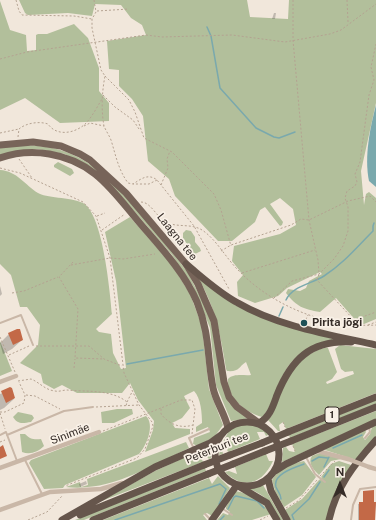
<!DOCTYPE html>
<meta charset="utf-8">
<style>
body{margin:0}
#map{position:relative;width:376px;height:520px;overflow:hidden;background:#f1e7db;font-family:"Public Sans",sans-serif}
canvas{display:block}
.north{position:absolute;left:320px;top:464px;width:40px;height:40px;-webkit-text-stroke:3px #f9f1e7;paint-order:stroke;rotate:0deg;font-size:11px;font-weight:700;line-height:16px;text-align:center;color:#352c27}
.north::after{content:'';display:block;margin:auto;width:14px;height:18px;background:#352c27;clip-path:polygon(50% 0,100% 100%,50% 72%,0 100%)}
</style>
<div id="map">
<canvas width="376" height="520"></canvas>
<div class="north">N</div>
</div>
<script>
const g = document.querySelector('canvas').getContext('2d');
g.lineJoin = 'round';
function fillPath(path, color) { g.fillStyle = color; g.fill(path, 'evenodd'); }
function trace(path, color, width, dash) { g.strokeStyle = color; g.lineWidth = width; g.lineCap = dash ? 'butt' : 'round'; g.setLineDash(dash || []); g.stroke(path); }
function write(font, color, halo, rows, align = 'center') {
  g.font = font + ' "Public Sans",sans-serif'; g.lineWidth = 3.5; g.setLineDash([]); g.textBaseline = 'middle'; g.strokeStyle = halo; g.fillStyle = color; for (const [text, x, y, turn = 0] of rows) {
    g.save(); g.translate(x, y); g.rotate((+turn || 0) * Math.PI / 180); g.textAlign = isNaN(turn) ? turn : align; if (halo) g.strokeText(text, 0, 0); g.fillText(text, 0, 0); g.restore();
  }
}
fillPath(new Path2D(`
 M19 0H247L250 17 288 19 289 0H376V103L361 171 364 205 366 194 369 192 376 198V319L364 324 358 323 336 298 320 312C303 309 297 307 286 293L288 289 300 291 306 288 309 281 322 274 320 272 287 288 278 296 255 303 238 296 237 282 243 275 232 261 234 246 280 234 296 225 293 209 280 198 270 204 283 222 282 225 280 226 265 207 260 210 255 222 232 241H218L175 196 169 179 148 161 143 116 132 99 119 86V70L109 69 107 41 146 35 142 25 131 18 121 5 95 4 92 16 68 13 28 15 25 13Z
 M0 1 10 30 26 35 27 51 36 50V35L38 34H47L74 24 88 38 99 68V91L109 103V121L60 123 25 98 0 110Z
 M23 145C40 146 56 147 71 154 111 170 151 228 179 261L188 273 210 316 226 396 229 403 250 418 231 421 216 385 210 328 193 286 172 255 115 189 65 154 37 149 0 155V148Z
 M58 162 72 169 74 173 70 176 54 167V165Z
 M0 170C17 171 25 185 38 193 45 198 70 197 83 203 103 214 110 292 112 314L96 329 99 332 111 334 113 353 121 369 126 368 116 281 105 232 130 217 172 265 190 294 202 326 209 389 223 425 215 436 198 446 193 444 194 438 210 432 208 427 196 432V427L202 423C202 414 201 398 194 391L184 396 190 408 182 418 172 423 175 428 190 429V434L145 452 153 430 154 421 138 400 130 383 122 393H77L62 385 54 389 43 383 41 374 20 363 38 345 40 325 27 307H20L11 275 0 264Z
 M186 230 191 231 195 237V242L200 248 201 251 195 254 193 253 183 238V233Z
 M197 276 235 305 341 339C303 351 293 350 276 390 272 400 270 409 262 417 245 412 227 398 228 379 234 373 244 376 251 375L246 362C238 367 240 372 227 371L226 369C221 336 215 305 197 276Z
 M0 341 12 371 0 376Z
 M340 345 376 349V393L286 429 283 422 279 425 280 431H278L268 420C273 415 275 408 278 401 285 382 294 361 314 352 318 350 323 347 328 348L337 372 332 379 326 382 327 384 354 374 353 371 345 372 341 369 335 349Z
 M376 400V404L290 438 289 435Z
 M117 409H132L133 414 114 423H102L101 412Z
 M376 411V419L282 462 283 448 286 447 289 451 294 452 295 451 292 444Z
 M18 412 32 415 34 418 31 422C23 423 18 425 13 417Z
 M146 416C155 425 147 445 139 454L65 485 63 488 44 489 29 463 31 460Z
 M248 423 263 428 270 434 266 436 264 432H257L260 439 228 452 225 445 222 448 223 454 219 455 221 446 231 427Z
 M376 425V437L356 460 325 450 326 447 365 430 366 432 363 437 365 440 370 434 372 427Z
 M20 434H25C30 439 34 440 41 439L44 446C38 452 30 455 22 452Z
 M186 442 189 448C150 466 111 492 66 487L80 482 81 487 88 485 87 479Z
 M207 447 211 449V458L209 459 205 455H200L203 462 99 502 155 471Z
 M266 454 269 461H273C263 483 244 491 225 472L229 471 237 474 235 467Z
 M317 454H327L341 459 331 461 319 475C314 470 307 463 312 456Z
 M304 461 316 477 302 495 284 507 275 491 272 480C279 468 292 463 304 461Z
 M339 461 351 465 326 520H290L285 510 302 499 319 480 322 478 321 477 331 464Z
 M205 468 206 471 84 520H75Z
 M218 476 230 488 212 516 207 513 203 515 207 520H103L209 478 212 484Z
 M263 485 283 520H280C274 505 264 493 248 489Z
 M235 491C249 493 263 502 271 514L252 520H217L223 513 228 515 230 512 226 509V507Z`), '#b2bf9b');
fillPath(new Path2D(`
 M376 105V187L369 181C364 157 370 128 376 105Z`), '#7aa9ad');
fillPath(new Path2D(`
 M274 13H276L275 19H272Z
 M0 286 2 294 0 296Z
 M9 334 22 340 12 349 3 354 0 343Z
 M12 389 14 399 4 408 0 410V394Z
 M75 430 84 433 76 437Z
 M86 481 87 484 80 487 79 484Z
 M364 492 373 503H376L374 520H358V504L363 503Z`), '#0003');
trace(new Path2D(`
 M207 27 211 36 220 88 256 128 274 137 279 138 295 132
 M286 300C292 286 311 284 324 276 343 264 357 247 373 231V226L374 223
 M279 316 283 307
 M127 364 203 350
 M333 448 362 435
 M312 461 319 457 328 458
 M324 467 329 457
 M324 477 329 470
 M281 499C281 494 278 492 276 487 272 474 296 467 304 464
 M228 509 234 497 236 496 257 501 264 508
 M115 520 220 484 226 489 219 504
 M220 520 224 516
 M294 520 292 515 309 499 320 482`), '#7aa9ad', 1.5);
fillPath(new Path2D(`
 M17 329H20L23 340 13 345 8 333Z
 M10 387 12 388 15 398 6 403 1 391Z
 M82 426 85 433 77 436 74 429Z
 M3 445 7 456 0 459V447Z
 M374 490V502H376L375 520H359V502H363V491Z`), '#c36947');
trace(new Path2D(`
 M16 0 19 11 22 15 74 16 92 19
 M94 0 96 12 92 19V28L101 70 105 76C102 91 101 110 104 126 106 131 109 135 111 140 116 156 118 169 128 183L133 184
 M293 0V40L309 220 318 260 319 274 317 280 354 320 376 312
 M347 0 348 22
 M97 11 129 9
 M0 59 27 52 146 35 162 37 232 35 285 42 330 34 341 30 376 4
 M105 76 129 100 135 112 144 138 172 152 214 194 221 210 231 246
 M103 95 115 107 133 120 139 129
 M84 126 90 123 104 126
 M0 133 19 129
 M18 137 19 129C26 123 39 121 48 124 56 136 73 134 84 125 91 119 97 107 102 99
 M19 159 32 178
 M0 168 20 173 83 202 96 216 110 258 124 373 139 405 152 422 153 426 145 449 137 458 65 486
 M157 180 149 184H133C141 179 148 173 157 180L194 226 229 289
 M161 185 168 168 167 159 170 151
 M141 202C151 202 157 218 166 222 177 228 191 223 202 230 216 239 226 258 238 270 272 306 327 328 376 325
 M97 216 105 213
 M170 224C178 234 183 247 193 255H197
 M102 230 125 214
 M221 251 231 245 291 225 301 219 309 220 348 201 370 196 376 202
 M73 262 59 277 78 309 75 358 104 359
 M71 265 110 258 123 259 155 254
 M242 273 315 250
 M12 293 24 291 58 277
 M274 298 292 281 319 274 334 259 343 246 348 231V207L345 198 347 191 355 186 357 182 355 174 360 162 369 95 374 80 371 67 376 44
 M304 323 308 315
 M368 325 376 322
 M0 337 15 372
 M36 346H89L104 359 122 366
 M9 355 29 346
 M74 368 75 359
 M18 381 31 379C39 382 45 390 55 391 59 392 63 390 67 390 86 392 111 389 127 402L126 406
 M26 395 35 396 60 409
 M127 402 132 392
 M96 407 139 405
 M0 412H5L24 403 25 395 19 382
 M0 413 5 429
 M283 422 285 427
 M103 431 161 408
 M192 434 195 409 192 400H181L161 408V414C169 424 180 429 193 425
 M0 442 5 440
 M293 446 295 451
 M320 476 335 461
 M286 508 298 501 317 480
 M28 520 47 512 63 495
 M260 520 268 516`), '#b4a291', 1, [2, 2]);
trace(new Path2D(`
 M0 323 21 315 33 345
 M0 435 6 432 17 461
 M7 435 64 411 93 407
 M365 438 370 432 369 427
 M194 449 189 438 209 429
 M306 457 315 474 325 482
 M25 460 42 494
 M223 509 232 515
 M205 514 210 519
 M351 520 353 505 360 489 376 487`), '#c9b7a7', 2);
trace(new Path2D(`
 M0 382 16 376
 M317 451 348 459
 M369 467 376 469
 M0 468 99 432
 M0 510 50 492 101 489 122 483`), '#c9b7a7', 4.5);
trace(new Path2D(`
 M0 145 33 142 61 146 80 154 90 160 126 193 186 264 198 284 214 321 224 382 229 397 237 407 259 423
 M0 158C31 147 69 153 95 174 114 189 128 210 144 228 164 251 185 274 197 302 210 334 207 357 213 388 216 402 225 414 228 428`), '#776459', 7);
trace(new Path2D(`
 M186 264C203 278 219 293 238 303 277 326 331 335 376 345
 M215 454a32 32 0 1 1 64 0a32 32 0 1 1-64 0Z
 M259 423C270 417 273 406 277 395 291 360 310 340 351 342
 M288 432 376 397
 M291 441 376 407
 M230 455 262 443
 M233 464 265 451
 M275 471 286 464 376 422
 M268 479 271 491 287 520
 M240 487 267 503 277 520
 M80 515 204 465
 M62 520 155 467 210 443 221 435
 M93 520 208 474
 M212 520 237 485
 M329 520C336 488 354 464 376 440`), '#66564c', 7);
trace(new Path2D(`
 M348 459 369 467`), '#c9b7a7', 4.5);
trace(new Path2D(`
 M262 443 288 432
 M265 451 291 441
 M204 465 230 455
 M208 474 233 464`), '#66564c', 7);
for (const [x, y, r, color] of [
 [304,323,4,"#1e5056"]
]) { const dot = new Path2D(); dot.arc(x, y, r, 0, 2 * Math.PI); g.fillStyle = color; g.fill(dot); trace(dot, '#f9f1e7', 1.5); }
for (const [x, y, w] of [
 [332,415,14]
]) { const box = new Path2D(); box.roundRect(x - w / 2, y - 8, w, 16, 3); g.fillStyle = '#f9f1e7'; g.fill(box); trace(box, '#352c27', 1); }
write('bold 10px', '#352c27', null, [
 ["1",332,415]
]);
write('11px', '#352c27', '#f9f1e7', [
 ["Laagna tee",177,237,51],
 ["Sinimäe",70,434,-21],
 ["Peterburi tee",217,448,-22]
]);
write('bold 11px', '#352c27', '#f9f1e7', [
 ["Pirita jõgi",312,323]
], 'left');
</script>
